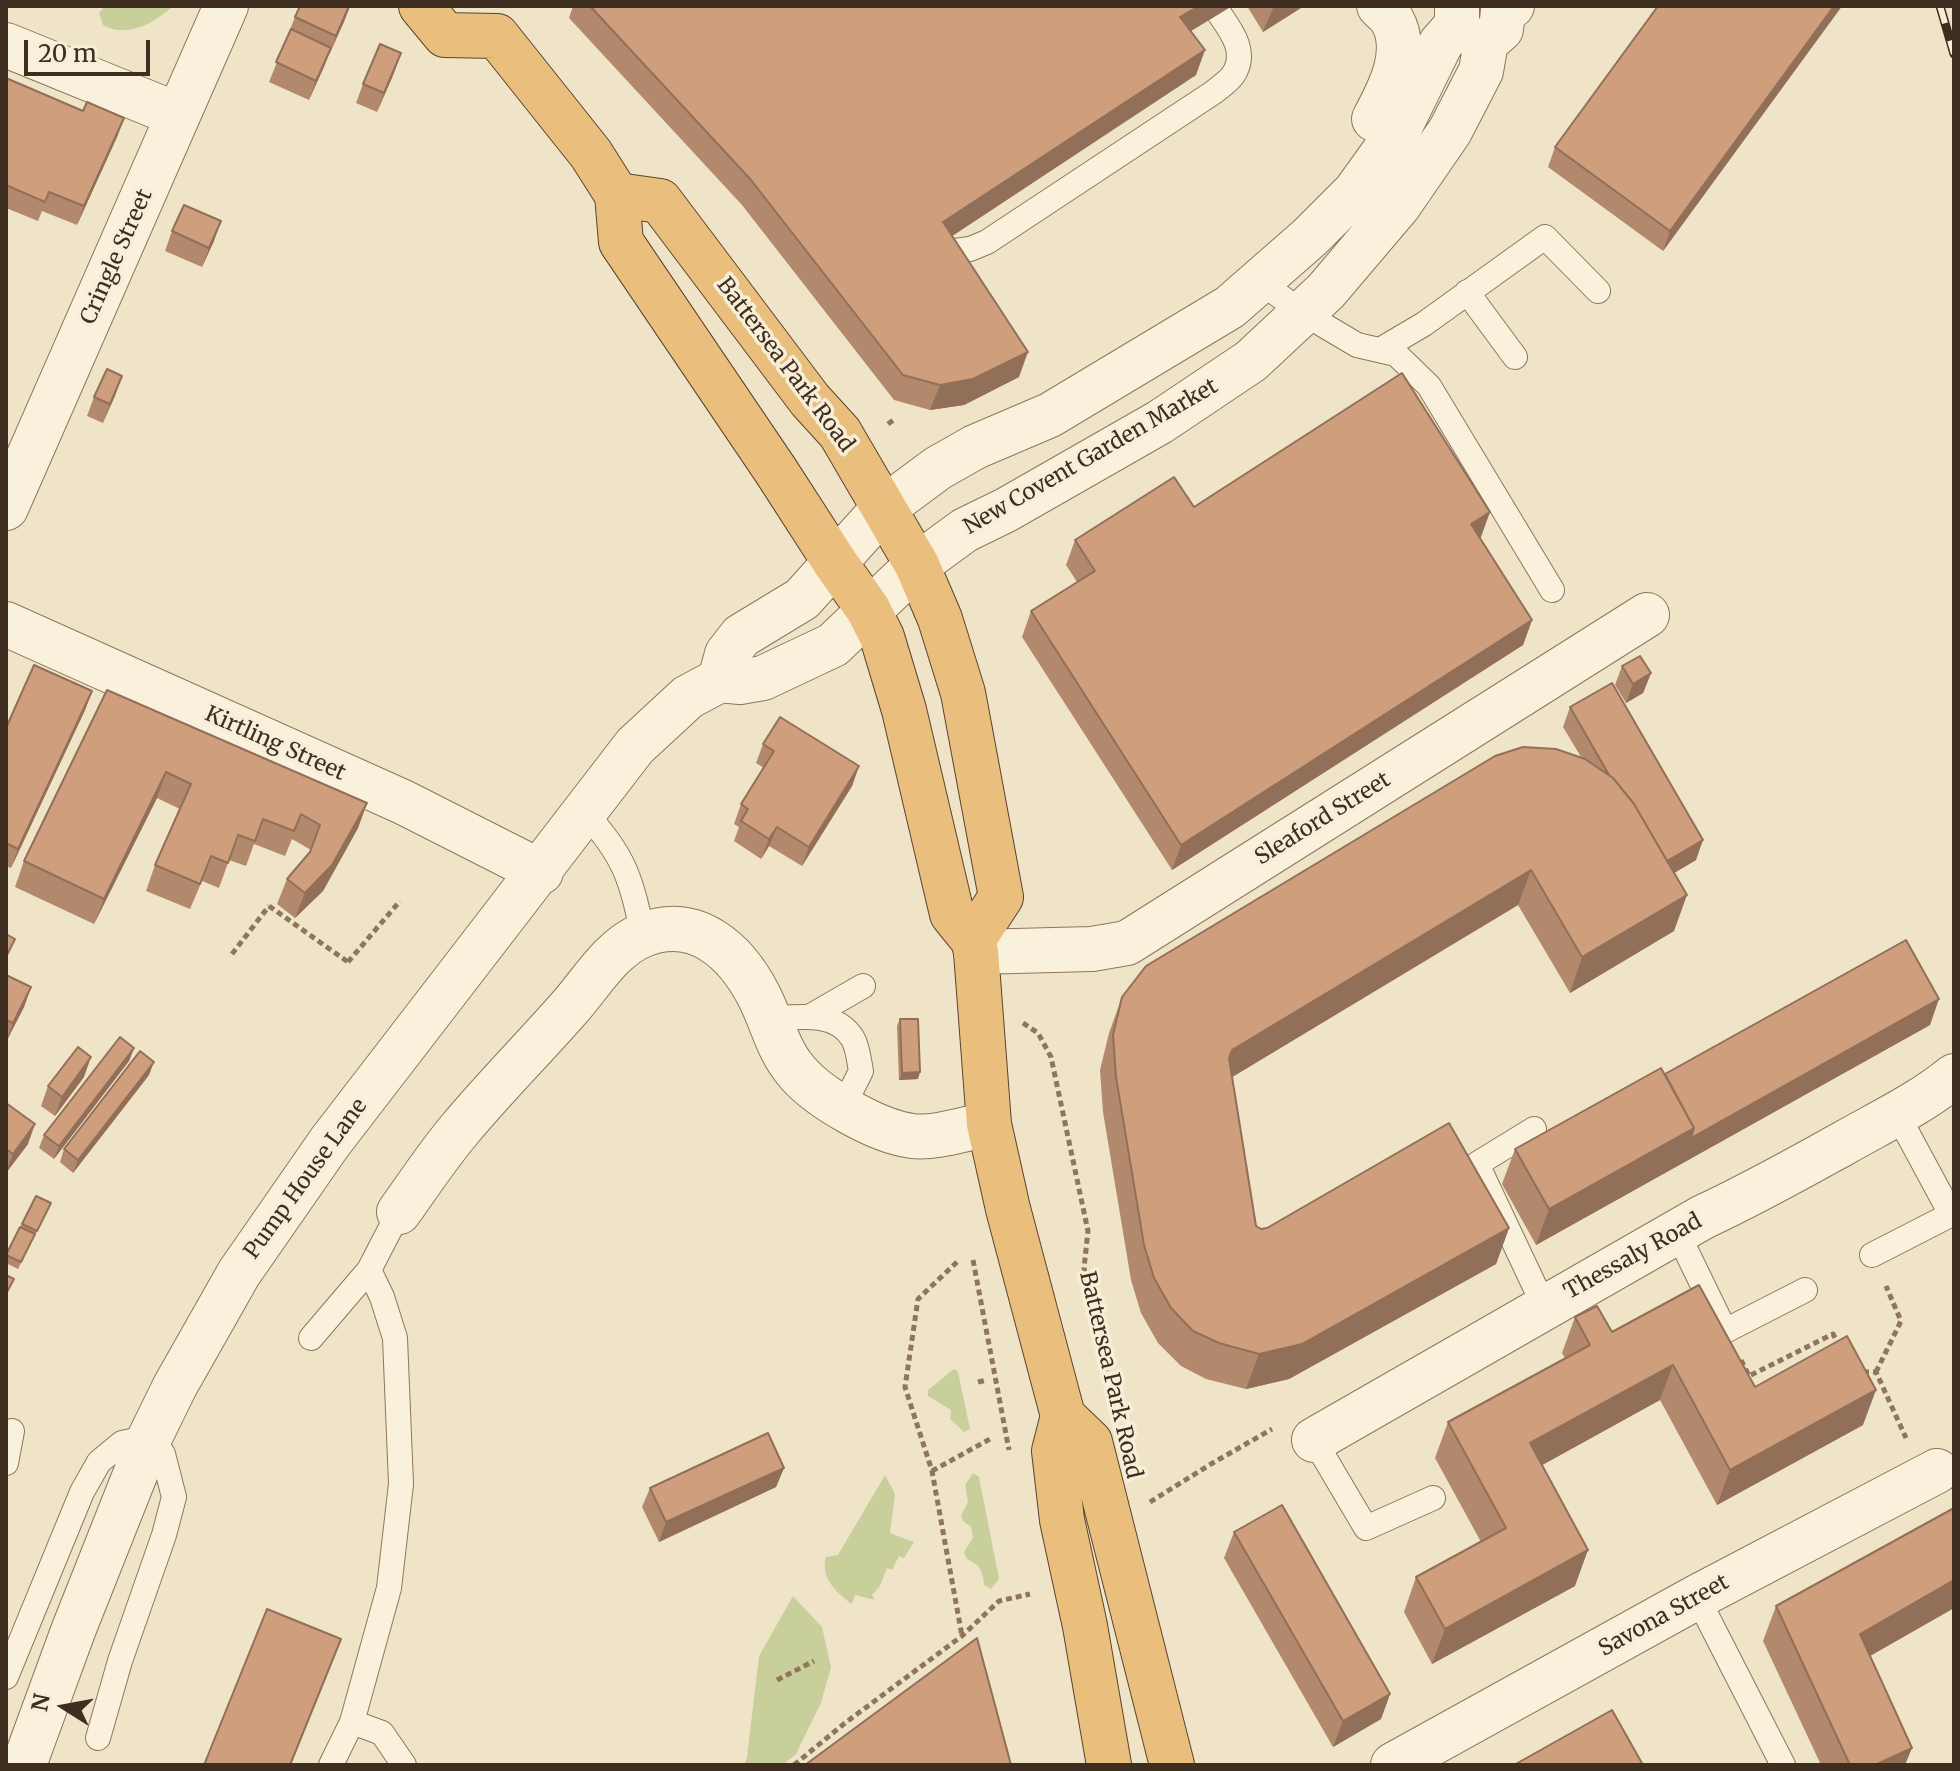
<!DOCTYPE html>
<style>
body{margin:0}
#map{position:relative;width:1960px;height:1771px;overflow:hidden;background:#f0e4c8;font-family:Merriweather,serif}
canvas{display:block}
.frame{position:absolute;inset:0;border:8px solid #3d2e20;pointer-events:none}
.north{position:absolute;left:24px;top:1667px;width:80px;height:80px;-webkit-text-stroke:6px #f7eed8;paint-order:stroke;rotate:281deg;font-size:22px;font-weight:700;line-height:32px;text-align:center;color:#3d2e20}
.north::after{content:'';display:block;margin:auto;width:28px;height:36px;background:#3d2e20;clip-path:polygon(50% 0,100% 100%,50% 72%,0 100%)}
.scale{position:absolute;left:24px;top:40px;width:126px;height:36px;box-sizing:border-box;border:4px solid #3d2e20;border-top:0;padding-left:10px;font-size:24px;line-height:28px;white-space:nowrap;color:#3d2e20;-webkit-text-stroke:6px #f7eed8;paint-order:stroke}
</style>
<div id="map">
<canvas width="1960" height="1771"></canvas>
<div class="frame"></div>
<div class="north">N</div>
<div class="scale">20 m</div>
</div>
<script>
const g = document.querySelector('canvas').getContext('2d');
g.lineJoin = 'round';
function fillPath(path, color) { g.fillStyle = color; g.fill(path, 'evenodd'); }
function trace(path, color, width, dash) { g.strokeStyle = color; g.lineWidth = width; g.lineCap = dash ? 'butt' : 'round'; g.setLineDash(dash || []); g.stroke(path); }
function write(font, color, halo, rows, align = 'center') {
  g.font = font + ' Merriweather,serif'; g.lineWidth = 7; g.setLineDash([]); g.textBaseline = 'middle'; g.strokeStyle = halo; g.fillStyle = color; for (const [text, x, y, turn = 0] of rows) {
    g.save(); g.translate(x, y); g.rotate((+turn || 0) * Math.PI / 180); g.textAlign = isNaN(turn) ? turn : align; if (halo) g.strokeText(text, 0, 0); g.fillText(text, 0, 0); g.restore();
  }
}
fillPath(new Path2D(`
 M105 6H173C156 22 127 39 103 25L99 13Z
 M954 1369 958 1372 970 1429 964 1432 950 1419 951 1410 928 1396V1390Z
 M973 1473 979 1477 999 1579 991 1589 984 1585C983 1571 980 1565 967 1559L964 1552 973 1538 971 1527 963 1521 961 1515 968 1502 965 1485Z
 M885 1475 895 1494 890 1533 914 1542 904 1558 899 1556 892 1570 887 1568 880 1586 872 1595 875 1600 855 1595 852 1604C836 1593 820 1577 826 1557L838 1555Z
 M793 1596 822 1627 831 1667 821 1703 796 1754 783 1765H744L747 1757 759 1656Z`), '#c9cf9b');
const service = new Path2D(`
 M947 252 970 249 987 242 1214 92C1220 87 1229 81 1233 75 1250 50 1227 26 1214 6
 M1259 281 1303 313 1357 345 1396 354 1429 386 1552 590
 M1467 292 1515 357
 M1380 350 1424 324 1545 237 1598 291
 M585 813C625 856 631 879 643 935
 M811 1016 863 986
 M769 1019C797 1017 836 1010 853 1039 858 1048 859 1061 861 1071L843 1107
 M1897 1114 1951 1214
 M1534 1129 1477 1164 1544 1306
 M1677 1232 1725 1331 1805 1290
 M1872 1255 1954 1213
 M311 1338 369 1270
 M1314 1440 1366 1528 1433 1498
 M6 1463 12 1431
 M1697 1597 1783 1765
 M6 1677 82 1492 99 1462 122 1443 150 1437 163 1454 174 1497 164 1535 120 1661 98 1738
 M352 1722 382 1733 404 1765
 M331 1765 352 1722 389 1588 401 1484 395 1338 382 1297 369 1270 399 1212`);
const minor = new Path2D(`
 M6 45 178 115
 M1374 119C1389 91 1410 52 1392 20 1389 15 1383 10 1379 6
 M6 508 226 6
 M6 624 403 802 541 872
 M720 680 727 654 741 636 802 599 884 508 938 468 975 447 1050 415 1230 307 1310 237 1355 192 1396 135 1441 43 1457 25V6
 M976 952 1092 949 1127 943 1647 615
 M399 1212C419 1184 438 1155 460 1129 495 1087 534 1048 570 1007 592 982 611 948 643 935 696 914 736 951 759 996 771 1019 777 1047 793 1067 814 1096 876 1131 912 1136 936 1139 966 1128 989 1124
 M1314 1440 1703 1217C1751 1195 1797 1169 1844 1143 1881 1122 1921 1103 1954 1076
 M24 1765 73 1631 150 1437 175 1386 239 1273 330 1142 635 746 688 697 720 680 740 682 763 678 833 645 917 565 965 530 1006 510 1160 422 1251 361 1326 291 1399 205 1450 131 1481 71 1486 42 1501 29 1503 11 1512 6
 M1393 1765 1697 1597 1937 1471`);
const trunk = new Path2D(`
 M421 6 445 35 497 36 591 154 617 195 621 242 776 471 836 564 868 609 882 637 904 710 952 914 973 940 976 952 989 1124 1008 1209 1063 1416 1054 1451 1062 1520 1085 1626 1109 1765
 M617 195 660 201 810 400 840 433 917 565 940 619 963 693 1001 897 973 940
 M1063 1416 1090 1442 1172 1765`);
trace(service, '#8d765c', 26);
trace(minor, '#8d765c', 46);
trace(trunk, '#5b4430', 46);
trace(new Path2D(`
 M888 424 895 419
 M232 954 269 906
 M348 962 400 901
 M1023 1023 1038 1033 1051 1057 1088 1231 1084 1268 1113 1403
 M973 1260 1009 1450
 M957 1262 918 1299 905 1387 932 1471 962 1636
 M1741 1360 1749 1376 1833 1334 1840 1347
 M1863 1372H1876L1906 1438
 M1876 1372 1901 1321 1886 1286
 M978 1382 987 1380
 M932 1471 990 1439
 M1150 1502 1211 1464 1272 1429
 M777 1680 814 1661
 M794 1765 845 1723 962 1636 999 1601 1030 1594`), '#8d765c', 5, [6, 4]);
trace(service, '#faf1dc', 24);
trace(minor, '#faf1dc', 44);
trace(trunk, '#eabe7c', 44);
const rail = new Path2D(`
 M1940 6 1954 54`);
trace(rail, '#3d2e20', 9);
trace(rail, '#f7eed8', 6, [18]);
trace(new Path2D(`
 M269 906 348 962`), '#8d765c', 5, [6, 4]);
fillPath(new Path2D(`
 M350 6 309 100 269 82 295 17Z
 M573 6H1232L1191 31 1196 75 952 236 1019 377 964 405 930 410 894 400 742 205 569 18Z
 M1247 6H1304L1263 32Z
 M1842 6 1663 251 1548 167 1555 147Z
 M394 73 377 112 356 103 363 84Z
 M6 78 83 111 124 118 117 137 77 225 42 211 38 221 6 208Z
 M172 231 214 241 202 267 165 251Z
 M122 376 103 423 87 416 94 397Z
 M1194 507 1481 537 1479 538 1532 620 1523 645 1172 870 1022 637 1031 611 1077 582 1066 565 1075 540Z
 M1622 666 1651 673 1643 693 1626 703 1615 685Z
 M107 690 367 803 358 828 323 891 295 918 277 904 287 879 310 853 311 850 292 839 285 856 254 844 246 866 229 860 219 888 202 881 190 909 146 891 155 865 180 809 157 798 94 924 15 887 24 861Z
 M92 691 85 710 11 868 6 866V728Z
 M1570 707 1696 860 1674 873V931L1570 993 1518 905 1232 1077 1256 1226 1261 1229 1509 1228 1496 1264 1289 1379 1246 1389 1206 1379 1181 1366 1158 1343 1141 1313 1131 1280 1103 1112 1100 1070 1109 1033 1122 997 1581 757 1563 727Z
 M763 744 859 766 852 786 802 866 769 846 761 859 734 841 739 827 734 824 741 804 764 768 756 763Z
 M6 975 31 987 24 1007 6 1042Z
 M900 1019 918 1079 899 1080 897 1026Z
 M1930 1025 1536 1245 1502 1184 1515 1149 1665 1074Z
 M134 1048 129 1061 54 1159 39 1148 44 1135Z
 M149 1075 73 1173 60 1162 64 1149Z
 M84 1077 55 1116 41 1106 48 1086Z
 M6 1103 28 1144 6 1173Z
 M36 1196 48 1210 18 1269 6 1263V1255Z
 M1575 1317 1755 1387 1863 1425 1717 1505 1660 1400 1542 1465 1575 1586 1432 1664 1404 1612 1416 1577 1481 1542 1435 1458 1448 1422 1565 1358 1562 1353Z
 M784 1468 776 1487 659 1542 642 1507 650 1488Z
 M1954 1508V1608L1870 1656 1905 1765H1821L1763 1641 1776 1606Z
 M1234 1532 1390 1694 1381 1719 1333 1747 1224 1558Z`), '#b2896c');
fillPath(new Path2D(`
 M350 6 344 22 329 55 336 36Z
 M1199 6H1232L1171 43 1180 17Z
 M1274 6H1304L1263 32Z
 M1834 6H1842L1663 251 1670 231Z
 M331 48 324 67 309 100 316 81Z
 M1205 50 1196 75 934 248 943 222Z
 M401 53 394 73 377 112 384 93Z
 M124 118 117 137 77 225 84 206Z
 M221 221 214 241 202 267 209 248Z
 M1028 352 1019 377 964 405 930 410 940 385Z
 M122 376 115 396 103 423 110 404Z
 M1490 512 1481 537 1462 550 1471 524Z
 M1532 620 1523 645 1172 870 1181 845Z
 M1651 673 1643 693 1626 703 1633 684Z
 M92 691 85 710 11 868 18 849Z
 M859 766 852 786 802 866 809 847Z
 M166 772 157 798 94 924 104 899Z
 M367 803 358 828 323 891 295 918 305 893Z
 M777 827 769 846 761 859 769 839Z
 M1703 840 1696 860 1654 885 1661 865Z
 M1531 870 1518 905 1219 1085 1232 1050Z
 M1687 895 1674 931 1570 993 1582 957Z
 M31 987 24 1007 6 1042 13 1023Z
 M1939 999 1930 1025 1536 1245 1549 1209 1694 1128Z
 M134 1048 129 1061 54 1159 59 1146Z
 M91 1057 84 1077 55 1116 62 1097Z
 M154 1062 149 1075 73 1173 78 1160Z
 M920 1072 918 1079 899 1080 902 1073Z
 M35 1124 28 1144 6 1173 13 1154Z
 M1509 1228 1496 1264 1289 1379 1246 1389 1259 1354Z
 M1673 1365 1660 1400 1517 1479 1530 1443Z
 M1876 1390 1863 1425 1717 1505 1730 1470Z
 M784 1468 776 1487 659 1542 666 1522Z
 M1588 1550 1575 1586 1432 1664 1445 1629Z
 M1954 1580V1608L1847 1669 1860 1634Z
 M1390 1694 1381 1719 1333 1747 1343 1721Z
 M1912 1748 1905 1765H1875Z`), '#916f58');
const building = new Path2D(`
 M300 6H349L336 36 295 17Z
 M590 6H1199L1180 17 1205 50 943 222 1028 352 973 379 940 385 903 375 751 180Z
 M1658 6H1834L1670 231 1555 147Z
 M291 29 331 48 316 81 276 62Z
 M380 44 401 53 384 93 363 84Z
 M6 78 83 111 87 102 124 118 84 206 49 192 45 202 6 185Z
 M184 205 221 221 209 248 172 231Z
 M107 369 122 376 110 404 94 397Z
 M1402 373 1490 512 1471 524 1532 620 1181 845 1031 611 1095 571 1075 540 1174 477 1194 507Z
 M1640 656 1651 673 1633 684 1622 666Z
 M34 665 92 691 18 849 6 843V728Z
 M1612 683 1703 840 1667 861 1634 804 1613 778 1609 775 1570 707Z
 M107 690 367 803 332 865 305 893 287 879 310 852 320 825 301 814 294 831 263 819 255 841 238 835 228 863 211 856 200 884 155 865 191 784 166 772 104 899 24 861Z
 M780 717 859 766 809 847 777 827 769 839 741 821 748 809 741 804 774 751 763 744Z
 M1523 747 1556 749 1585 759 1613 778 1634 804 1687 895 1582 957 1531 870 1232 1050 1229 1058 1256 1226 1261 1229 1267 1228 1449 1123 1509 1228 1302 1344 1259 1354 1219 1343 1193 1331 1171 1308 1154 1278 1144 1245 1116 1077 1113 1035 1122 997 1146 966 1495 756Z
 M6 934 15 939 6 957Z
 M1906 940 1939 999 1691 1138 1694 1128 1665 1074Z
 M6 975 31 987 13 1023 6 1020Z
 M900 1019H918L920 1072 902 1073Z
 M120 1037 134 1048 59 1146 44 1135Z
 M78 1047 91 1057 62 1097 48 1086Z
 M140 1051 154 1062 78 1160 64 1149Z
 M1661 1068 1694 1128 1549 1209 1515 1149Z
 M6 1103 35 1124 13 1154 6 1149Z
 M36 1196 51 1203 37 1231 22 1224Z
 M20 1227 35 1234 21 1262 6 1255Z
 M6 1275 14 1279 6 1294Z
 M1699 1285 1755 1387 1847 1336 1876 1390 1730 1470 1673 1365 1530 1443 1588 1550 1445 1629 1416 1577 1506 1528 1448 1422 1590 1345 1575 1317 1597 1306 1612 1332Z
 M768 1433 784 1468 666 1522 650 1488Z
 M1282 1505 1390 1694 1343 1721 1234 1532Z
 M1954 1508V1580L1860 1634 1912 1748 1875 1765H1850L1776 1606Z
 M267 1609 341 1639 290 1765H204Z
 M977 1638 1011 1765H805Z
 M1612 1710 1643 1765H1514Z`);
fillPath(building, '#cf9f7d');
trace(building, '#916f58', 2);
write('22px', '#3d2e20', '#f7eed8', [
 ["Cringle Street",117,257,-66],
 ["Battersea Park Road",785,365,53],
 ["New Covent Garden Market",1091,457,-30],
 ["Kirtling Street",275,744,24],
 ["Sleaford Street",1323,819,-32],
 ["Pump House Lane",306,1179,-54],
 ["Thessaly Road",1633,1257,-29],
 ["Battersea Park Road",1110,1375,77],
 ["Savona Street",1664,1616,-29]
]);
</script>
